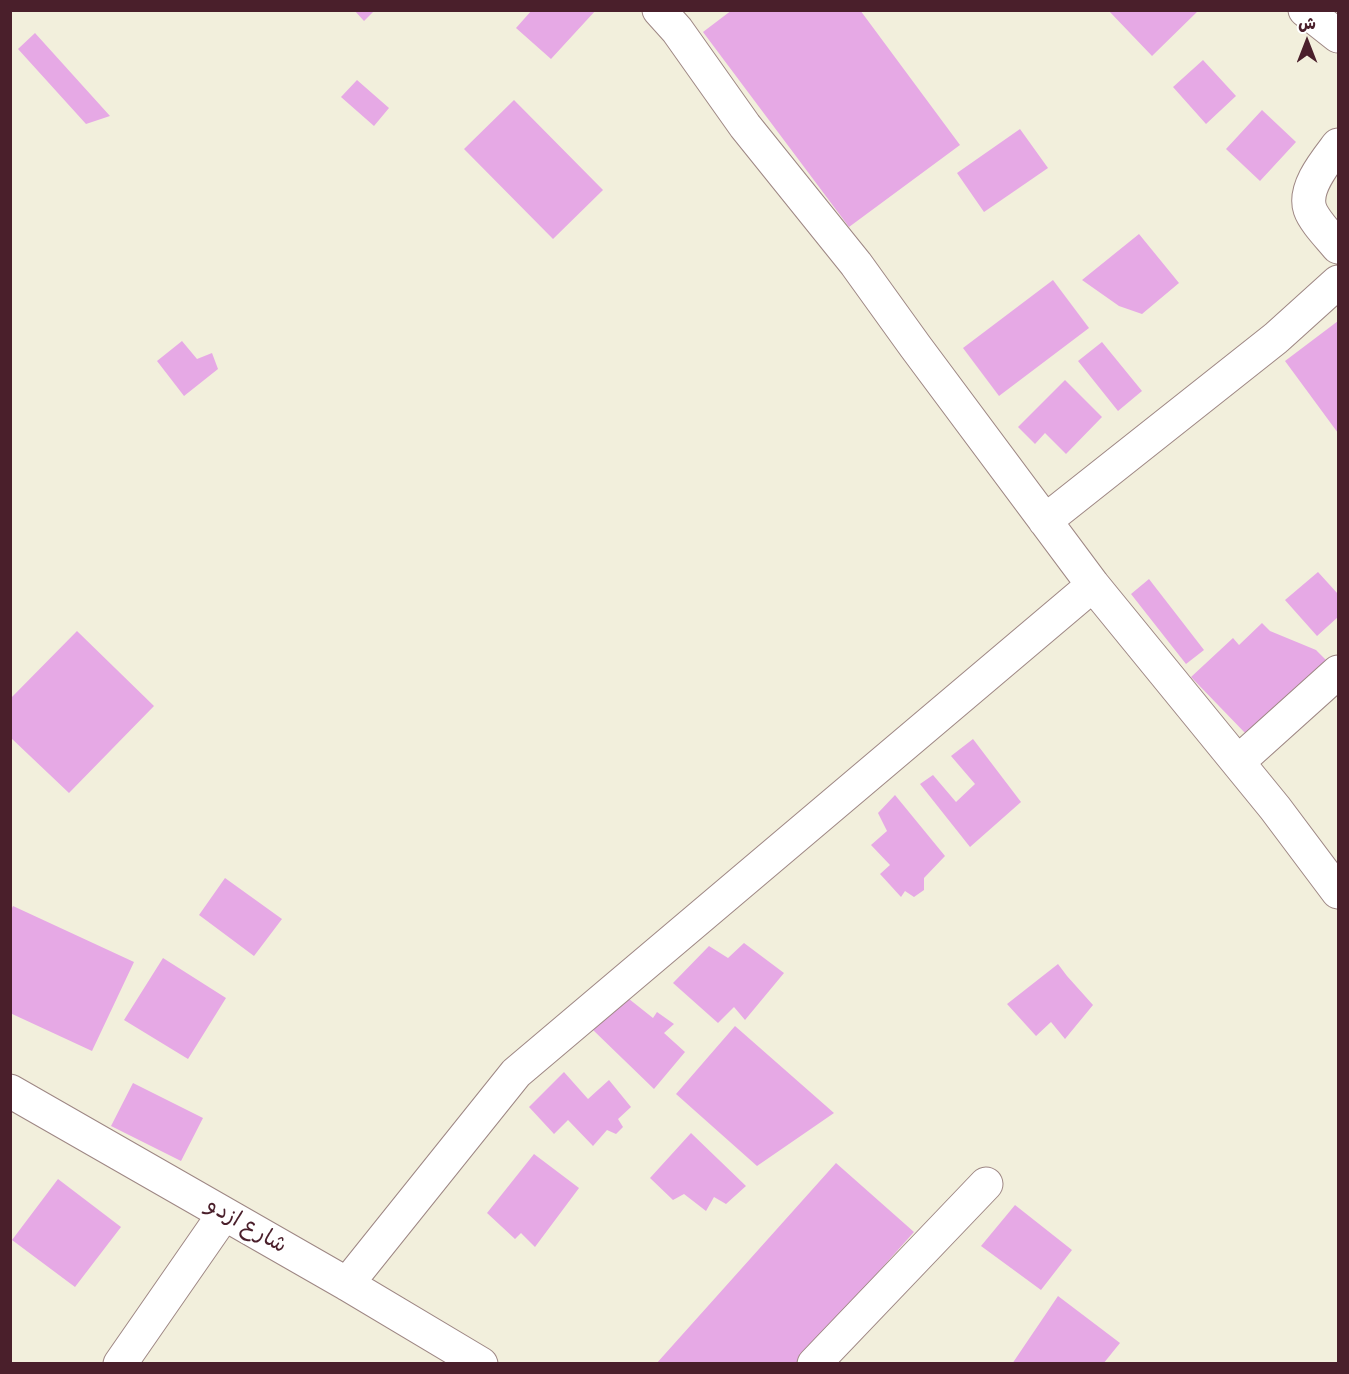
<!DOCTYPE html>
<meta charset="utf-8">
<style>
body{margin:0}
#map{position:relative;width:1349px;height:1374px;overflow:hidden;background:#f2efdc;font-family:Itim,"Playpen Sans Arabic",sans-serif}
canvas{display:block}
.frame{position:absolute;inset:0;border:12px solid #4a1f2b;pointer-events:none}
.north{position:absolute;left:1277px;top:12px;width:60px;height:60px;-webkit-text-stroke:4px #fff;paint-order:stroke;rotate:0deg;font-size:16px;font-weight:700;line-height:24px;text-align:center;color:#4a1f2b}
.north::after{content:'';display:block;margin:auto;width:21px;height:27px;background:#4a1f2b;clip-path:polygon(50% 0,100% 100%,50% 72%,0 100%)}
</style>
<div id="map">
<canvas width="1349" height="1374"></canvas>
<div class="frame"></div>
<div class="north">ش</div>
</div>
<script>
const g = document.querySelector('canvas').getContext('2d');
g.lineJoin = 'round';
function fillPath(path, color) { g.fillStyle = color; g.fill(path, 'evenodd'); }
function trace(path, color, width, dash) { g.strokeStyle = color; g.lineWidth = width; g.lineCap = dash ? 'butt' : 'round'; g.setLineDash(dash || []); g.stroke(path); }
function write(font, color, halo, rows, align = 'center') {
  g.font = font + ' Itim,"Playpen Sans Arabic",sans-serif'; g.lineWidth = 6; g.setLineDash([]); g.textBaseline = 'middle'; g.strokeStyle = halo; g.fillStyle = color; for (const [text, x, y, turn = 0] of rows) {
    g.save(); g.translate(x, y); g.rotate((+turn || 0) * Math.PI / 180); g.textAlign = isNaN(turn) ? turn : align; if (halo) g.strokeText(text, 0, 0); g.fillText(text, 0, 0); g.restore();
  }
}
fillPath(new Path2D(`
 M354 10H375L364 21Z
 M532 10H596L551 59 516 28Z
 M732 10H860L960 145 849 227 703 32Z
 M1108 10H1199L1152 56Z
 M35 33 110 116 86 124 18 49Z
 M1203 60 1236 96 1206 124 1173 87Z
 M357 80 389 108 374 126 341 97Z
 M514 100 603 190 553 239 464 149Z
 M1262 110 1296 142 1260 181 1226 149Z
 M1020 129 1048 168 984 212 957 173Z
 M1139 234 1179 283 1142 314 1119 306 1082 280Z
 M1053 280 1089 328 999 396 963 348Z
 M1338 321V433L1285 361Z
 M182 341 197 359 212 353 218 369 184 396 157 361Z
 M1102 342 1142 391 1118 411 1078 361Z
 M1065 380 1102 417 1066 454 1045 433 1035 444 1018 427Z
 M1318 572 1338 594V617L1317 636 1285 600Z
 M1149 579 1204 650 1186 664 1131 594Z
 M1262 623 1270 631 1316 650 1326 660 1247 735 1191 677 1233 638 1239 645Z
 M77 631 154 706 69 793 10 737V699Z
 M973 739 1021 802 970 847 920 784 933 775 956 802 975 784 951 756Z
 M895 795 945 856 924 878V890L914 897 905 891 901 897 880 874 890 865 871 845 887 831 878 813Z
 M225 878 282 919 254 956 199 915Z
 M13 906 134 962 92 1051 10 1013V912Z
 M744 943 784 973 745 1020 734 1007 718 1023 673 983 709 946 728 958Z
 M163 958 226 998 188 1059 124 1020Z
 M1058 964 1067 976 1093 1005 1065 1039 1051 1022 1036 1036 1007 1004Z
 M624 995 653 1018 657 1012 674 1024 664 1033 685 1052 654 1089 593 1030Z
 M735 1026 834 1113 757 1166 676 1094Z
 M564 1072 588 1099 609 1080 631 1107 618 1119 623 1127 616 1134 607 1130 593 1146 568 1120 554 1134 529 1107Z
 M133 1083 203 1118 181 1161 111 1126Z
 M691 1133 746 1186 726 1204 714 1197 706 1211 684 1194 673 1200 650 1178Z
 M534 1154 579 1188 535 1247 521 1233 515 1239 487 1213Z
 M836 1163 914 1232 796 1364H656Z
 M58 1179 121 1227 75 1287 12 1240Z
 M1015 1205 1072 1250 1041 1290 981 1246Z
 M1058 1296 1120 1343 1103 1364H1012Z`), '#e6a9e5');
const minor = new Path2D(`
 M659 10 677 30 745 126 856 264 915 346 1093 585 1275 808 1338 892
 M1305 10 1338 36
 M1338 145C1326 161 1303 188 1310 209 1314 221 1330 237 1338 247
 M1045 521 1276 338 1338 282
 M1238 762 1338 672
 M10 1091 347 1284 481 1364
 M347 1284 516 1073 1093 585
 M120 1364 224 1214
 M814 1364 986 1184`);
trace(minor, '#9e8784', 35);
trace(minor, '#fff', 33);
write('22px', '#4a1f2b', '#fff', [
 ["شارع ازدو",246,1226,30]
]);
</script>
